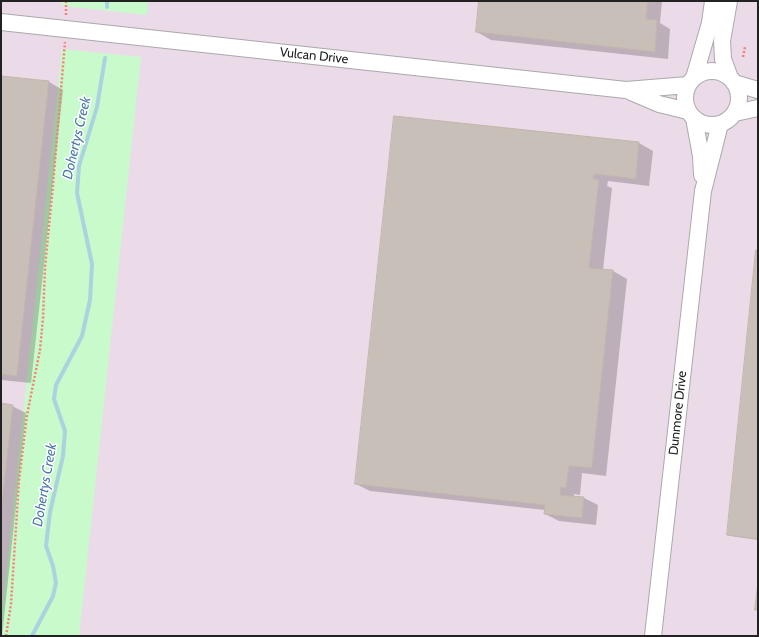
<!DOCTYPE html>
<style>
body{margin:0}
#map{position:relative;width:759px;height:637px;overflow:hidden;background:#f2efe9;font-family:Cabin,sans-serif}
canvas{display:block}
.frame{position:absolute;inset:0;border:2px solid #222;pointer-events:none}
</style>
<div id="map">
<canvas width="759" height="637"></canvas>
<div class="frame"></div>
</div>
<script>
const g = document.querySelector('canvas').getContext('2d');
g.lineJoin = 'round';
function fillPath(path, color) { g.fillStyle = color; g.fill(path, 'evenodd'); }
function trace(path, color, width, dash) { g.strokeStyle = color; g.lineWidth = width; g.lineCap = dash ? 'butt' : 'round'; g.setLineDash(dash || []); g.stroke(path); }
function write(font, color, halo, rows, align = 'center') {
  g.font = font + ' Cabin,sans-serif'; g.lineWidth = 3; g.setLineDash([]); g.textBaseline = 'middle'; g.strokeStyle = halo; g.fillStyle = color; for (const [text, x, y, turn = 0] of rows) {
    g.save(); g.translate(x, y); g.rotate((+turn || 0) * Math.PI / 180); g.textAlign = isNaN(turn) ? turn : align; if (halo) g.strokeText(text, 0, 0); g.fillText(text, 0, 0); g.restore();
  }
}
fillPath(new Path2D(`
 M1 1H758V636H1Z`), '#ebdbe8');
fillPath(new Path2D(`
 M60 1H148L147 15 63 6Z
 M62 49 141 57 79 636H1V621Z`), '#c8facc');
fillPath(new Path2D(`
 M480 1H662L660 23 670 29 668 59 491 40 477 32Z
 M1 77 49 82 63 90 31 383 1 380Z
 M395 117 639 143 653 151 649 186 608 181 607 186 612 188 603 270 613 271 627 279 606 476 582 473 580 495 574 494V497L584 498 598 505 596 525 559 521 545 514V510L370 491 356 484Z
 M758 251V540L731 536 728 535Z
 M1 404 12 406 26 413 2 636Z`), '#0003');
trace(new Path2D(`
 M107 7V1
 M32 636 53 596 56 583 53 566 46 546 50 512 63 456 65 431 54 399 56 385 82 336 90 300 92 264 77 193 79 166 97 107 105 58`), '#aad3df', 4);
const building = new Path2D(`
 M479 1H648L646 19 657 20 655 52 476 32Z
 M1 76 49 81 17 376 1 374Z
 M394 116 639 142 636 179 594 174 593 179 599 180 589 268 613 270 592 468 569 466 566 488 561 487 560 495 584 497 582 518 544 514 545 505 355 484Z
 M756 250H758V539L727 535Z
 M1 403 13 405 1 512Z
 M758 583V610H755Z`);
fillPath(building, '#c7bfb8');
trace(building, '#c4b6ab', 1);
const minor = new Path2D(`
 M729 1 722 41 723 59 730 78
 M1 22 626 90 688 85
 M685 98a27 27 0 1 1 54 0a27 27 0 1 1-54 0Z
 M694 78 710 23 713 1
 M734 83 758 90
 M631 92 659 104 688 111
 M735 113 758 108
 M694 118 701 156 702 175
 M653 636 703 191 720 124`);
trace(minor, '#a9a9a9', 18);
trace(new Path2D(`
 M66 15V1
 M743 57 745 47
 M6 636 11 604 19 480 27 415 40 350 43 318 45 267 53 185 65 42`), '#fa8072', 2.5, [2, 2]);
trace(minor, '#fff', 16);
write('13px', '#222', '#fff', [
 ["Vulcan Drive",314,56,6],
 ["Dunmore Drive",678,413,-84]
]);
write('italic 14px', '#4a7aab', '#fff', [
 ["Dohertys Creek",77,138,-77],
 ["Dohertys Creek",45,485,-80]
]);
</script>
